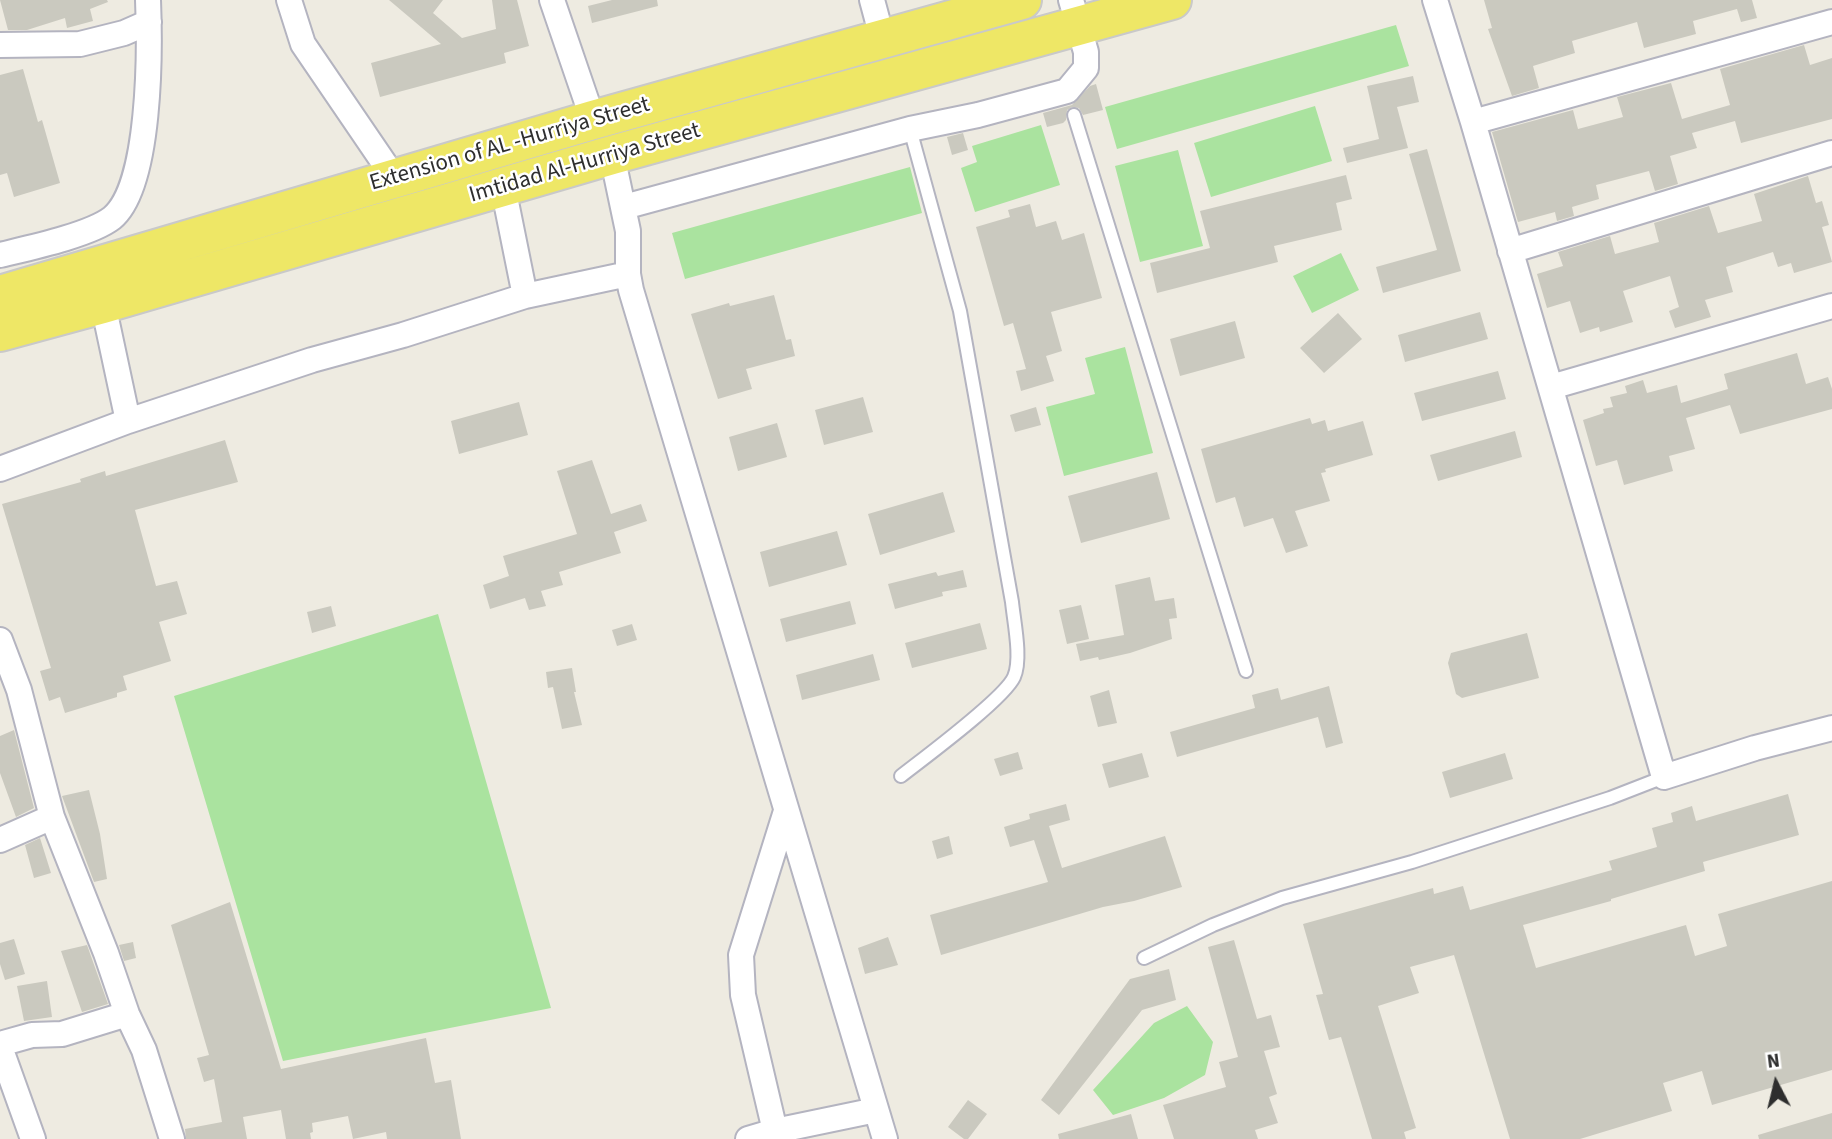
<!DOCTYPE html>
<style>
body{margin:0}
#map{position:relative;width:1832px;height:1139px;overflow:hidden;background:#eeebe1;font-family:"Source Sans 3",sans-serif}
canvas{display:block}
.north{position:absolute;left:1741px;top:1048px;width:70px;height:70px;-webkit-text-stroke:5px #fff;paint-order:stroke;rotate:353deg;font-size:19px;font-weight:700;line-height:28px;text-align:center;color:#2e2e2e}
.north::after{content:'';display:block;margin:auto;width:24px;height:32px;background:#2e2e2e;clip-path:polygon(50% 0,100% 100%,50% 72%,0 100%)}
</style>
<div id="map">
<canvas width="1832" height="1139"></canvas>
<div class="north">N</div>
</div>
<script>
const g = document.querySelector('canvas').getContext('2d');
g.lineJoin = 'round';
function fillPath(path, color) { g.fillStyle = color; g.fill(path, 'evenodd'); }
function trace(path, color, width, dash) { g.strokeStyle = color; g.lineWidth = width; g.lineCap = dash ? 'butt' : 'round'; g.setLineDash(dash || []); g.stroke(path); }
function write(font, color, halo, rows, align = 'center') {
  g.font = font + ' "Source Sans 3",sans-serif'; g.lineWidth = 5; g.setLineDash([]); g.textBaseline = 'middle'; g.strokeStyle = halo; g.fillStyle = color; for (const [text, x, y, turn = 0] of rows) {
    g.save(); g.translate(x, y); g.rotate((+turn || 0) * Math.PI / 180); g.textAlign = isNaN(turn) ? turn : align; if (halo) g.strokeText(text, 0, 0); g.fillText(text, 0, 0); g.restore();
  }
}
fillPath(new Path2D(`
 M1396 25 1409 66 1117 149 1105 107Z
 M1315 106 1332 161 1211 197 1194 143Z
 M1041 125 1060 185 975 212 961 168 977 162 972 146Z
 M1178 150 1203 246 1140 262 1115 166Z
 M910 167 922 213 685 279 672 233Z
 M1341 253 1359 290 1312 313 1293 276Z
 M1125 347 1153 453 1064 476 1046 407 1095 394 1085 358Z
 M438 614 551 1008 283 1061 174 696Z
 M1187 1006 1213 1042 1205 1075 1164 1098 1113 1115 1093 1090 1154 1023Z`), '#aae39f');
fillPath(new Path2D(`
 M0 0H107L108 2 90 9 93 21 67 28 65 18 27 30H8Z
 M389 0H443L433 13 462 38 496 29 492 0H517L529 46 504 53 506 63 380 97 371 63 441 44Z
 M612 0H657L658 6 592 23 588 6Z
 M1484 0H1752L1757 18 1741 22 1737 9 1693 21 1696 34 1644 48 1637 22 1572 41 1575 53 1533 66 1539 88 1512 96 1488 29 1492 28Z
 M1804 45 1810 65 1832 58V119L1741 143 1735 121 1692 133 1697 148 1670 156 1678 184 1655 191 1649 171 1596 185 1599 199 1572 207 1574 216 1557 221 1555 212 1518 222 1492 132 1573 110 1578 129 1623 117 1617 97 1671 83 1682 119 1730 105 1720 69Z
 M23 69 38 122 42 120 60 183 14 197 7 173 0 175V75Z
 M1413 76 1419 102 1397 107 1408 148 1347 163 1343 148 1379 139 1367 86Z
 M1096 84 1103 110 1083 115 1079 108 1072 107 1067 110 1066 120 1063 123 1047 127 1043 113 1072 105 1090 86Z
 M963 133 968 150 952 155 947 137Z
 M1427 149 1461 271 1383 293 1376 267 1437 250 1409 154Z
 M1346 175 1352 199 1336 203 1342 230 1274 246 1278 262 1157 293 1150 263 1210 248 1200 211Z
 M1808 176 1816 203 1822 201 1829 225 1822 227 1832 262 1794 273 1791 263 1778 267 1773 252 1726 267 1733 292 1705 300 1711 317 1675 328 1669 311 1679 307 1670 276 1623 291 1633 322 1600 332 1599 327 1580 333 1570 301 1547 308 1537 274 1563 266 1558 252 1610 236 1615 254 1659 242 1654 223 1709 206 1718 233 1762 221 1754 194Z
 M1030 204 1036 227 1056 221 1062 240 1084 233 1102 298 1051 312 1062 351 1046 356 1054 381 1021 391 1016 371 1026 369 1013 323 1004 326 976 227 1010 217 1008 210Z
 M774 295 786 340 791 339 795 356 746 369 752 389 718 399 691 314 729 303 730 306Z
 M1480 312 1488 339 1405 362 1398 335Z
 M1338 313 1362 339 1324 373 1300 348Z
 M1235 321 1245 358 1180 376 1170 339Z
 M1797 353 1806 384 1828 377 1832 389V409L1740 434 1730 405 1686 418 1695 449 1669 456 1673 471 1624 485 1617 460 1596 466 1583 420 1604 413 1603 409 1613 407 1610 397 1627 393 1625 386 1643 380 1647 393 1677 385 1681 403 1728 389 1724 374Z
 M1498 371 1506 399 1422 421 1414 393Z
 M863 397 873 432 824 445 815 410Z
 M519 402 528 435 459 454 451 421Z
 M1036 407 1041 425 1015 432 1010 415Z
 M1310 418 1312 424 1325 420 1328 431 1363 421 1373 455 1325 469 1326 472 1321 473 1330 501 1295 511 1308 546 1286 553 1273 518 1244 527 1235 497 1216 503 1201 449Z
 M777 423 787 457 738 471 729 437Z
 M1515 431 1522 457 1438 481 1430 455Z
 M225 440 238 482 135 510 156 586 177 581 187 614 159 622 171 661 123 676 127 690 117 693V697L65 713 60 697 49 701 40 671 51 668 2 504 81 482 80 479 105 471 106 476Z
 M592 460 611 514 641 504 647 521 614 532 621 553 559 572 563 585 541 591 546 606 529 610 525 598 490 609 483 585 509 576 503 556 577 534 557 471Z
 M1157 472 1170 519 1081 543 1068 496Z
 M943 492 955 532 880 555 868 514Z
 M837 531 847 565 769 587 760 552Z
 M963 570 967 587 942 592 943 596 895 609 888 584 936 572 938 576Z
 M1150 577 1155 601 1174 598 1177 618 1169 619 1172 639 1130 653 1099 660 1098 657 1080 661 1076 644 1124 635 1115 585Z
 M850 601 856 624 786 642 780 619Z
 M1081 605 1089 639 1067 644 1059 610Z
 M331 606 336 626 312 633 307 612Z
 M980 623 987 649 912 668 905 643Z
 M632 624 637 640 617 646 612 630Z
 M1527 633 1539 678 1462 698 1456 694 1448 663 1451 653Z
 M873 654 880 680 802 700 796 675Z
 M572 668 576 692H574L582 725 562 729 553 687 548 688 546 672Z
 M1329 686 1343 743 1326 748 1318 717 1177 757 1170 732 1255 708 1252 695 1278 688 1281 700Z
 M1109 690 1117 723 1098 727 1090 696Z
 M14 730 34 808 16 817 0 773V736Z
 M1018 752 1023 769 1000 776 994 759Z
 M1142 753 1149 777 1109 788 1102 764Z
 M1505 753 1513 779 1450 798 1442 772Z
 M89 790 100 834 107 879 94 882 62 796Z
 M1788 794 1799 835 1703 862 1705 871 1611 899V901L1523 925 1536 968 1686 925 1695 956 1727 946 1718 914 1832 881V1070L1712 1105 1702 1071 1663 1083 1672 1111 1580 1139H1510L1454 955 1410 967 1419 993 1378 1006 1416 1128 1404 1132 1406 1139H1372L1341 1037 1329 1040 1316 995 1323 994 1303 924 1433 888 1434 894 1463 886 1470 910 1612 870 1609 861 1657 847 1652 828 1673 822 1671 813 1692 806 1696 821Z
 M1066 804 1070 820 1049 826 1062 868 1165 836 1182 887 1134 901 1103 907 941 955 930 915 1048 882 1034 840 1010 847 1004 827 1030 819 1029 814Z
 M949 836 953 854 937 859 932 841Z
 M40 838 51 873 34 878 25 845Z
 M230 902 281 1069 426 1038 435 1083 451 1080 461 1139H387L386 1132 353 1139 348 1116 312 1123 313 1132 310 1133 311 1139H286L281 1110 243 1117 247 1139H186L185 1129 222 1122 214 1079 204 1082 197 1058 209 1055 171 925Z
 M888 937 898 965 865 974 858 948Z
 M14 939 25 974 5 980 0 964V943Z
 M1234 940 1257 1019 1271 1015 1280 1047 1264 1051 1277 1094 1269 1097 1278 1123 1255 1130 1258 1139H1174L1163 1105 1226 1087 1219 1062 1238 1057 1208 947Z
 M133 942 136 958 124 961 119 945Z
 M87 945 108 1004 82 1012 61 951Z
 M1169 969 1176 1000 1142 1010 1059 1115 1041 1100 1130 979Z
 M47 981 52 1017 24 1021 17 986Z
 M968 1100 987 1114 968 1139H964L948 1127Z
 M1832 1113V1139H1759L1758 1135Z
 M1131 1114 1138 1139H1059L1058 1134Z`), '#cac9bf');
const service = new Path2D(`
 M1074 115 1246 671
 M901 776C924 758 1004 699 1014 677 1022 659 1014 622 1012 602L960 311 910 129
 M1144 958 1213 925 1282 898 1412 862 1610 798 1664 777`);
const minor = new Path2D(`
 M289 0 303 44 395 179
 M552 0 593 120
 M872 0 883 41
 M1435 0 1473 122 1664 777 1755 748 1832 728
 M0 45 80 44 124 33 149 22
 M1473 122 1832 22
 M612 155 628 231V274L631 290 885 1139
 M503 187 525 296
 M624 207 910 129 978 115 1067 91 1086 68V52L1071 0
 M1510 251 1832 153
 M0 255C29 248 90 235 112 218 151 186 150 49 148 0
 M103 304 128 421
 M1551 387 1832 306
 M0 469 128 421 312 360 403 335 525 296 628 274
 M0 640 19 690 52 817 106 953 127 1014 144 1050 172 1139
 M0 840 52 817
 M0 1044 32 1035 62 1034 127 1014
 M0 1047 33 1139
 M775 1131 743 995 741 955 786 811
 M748 1139 775 1131 876 1110`);
const primary = new Path2D(`
 M0 295 593 120 1022 0
 M0 332 103 304 612 155 1172 0`);
trace(service, '#b4b4c0', 16);
trace(minor, '#b4b4c0', 28);
trace(primary, '#c9c9c9', 42);
trace(service, '#fff', 12);
trace(minor, '#fff', 24);
trace(primary, '#eee766', 38);
write('23px', '#2e2e2e', '#fff', [
 ["Extension of AL -Hurriya Street",510,145,-16],
 ["Imtidad Al-Hurriya Street",585,164,-16]
]);
</script>
